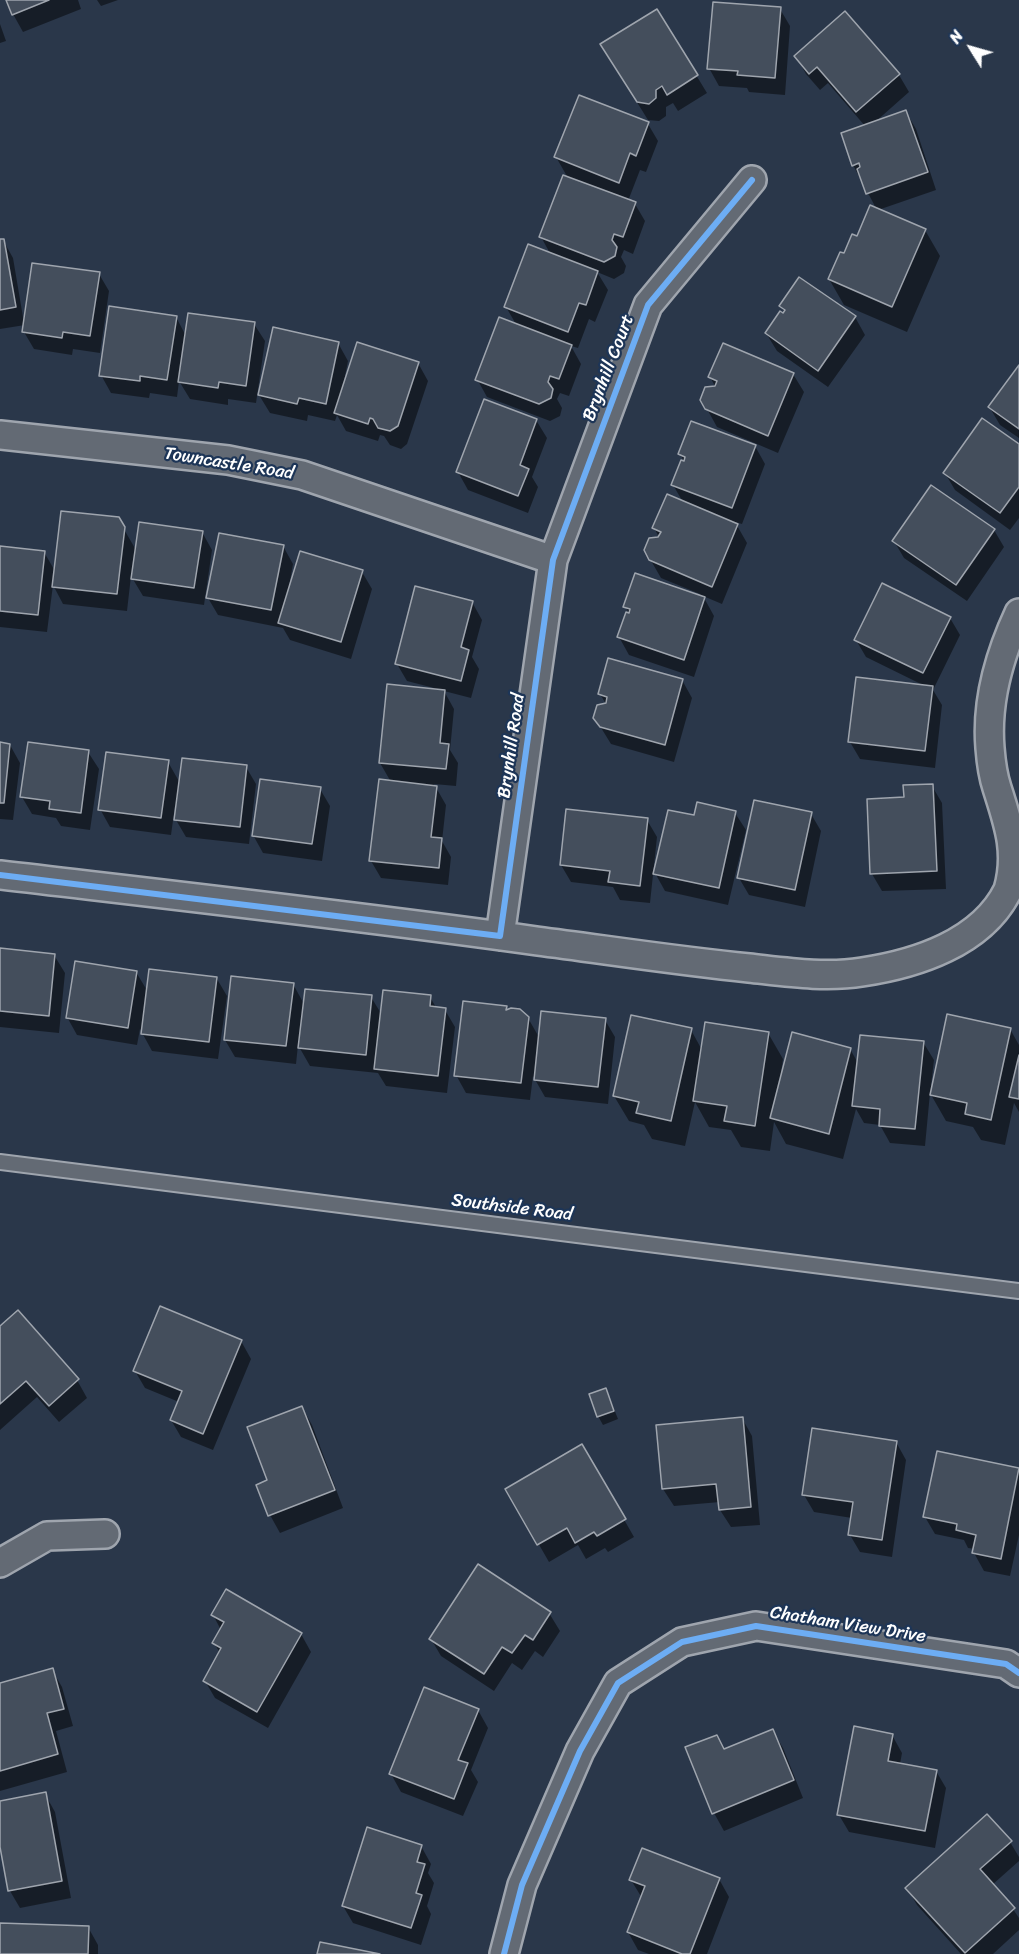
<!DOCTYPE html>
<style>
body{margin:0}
#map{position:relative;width:1019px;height:1954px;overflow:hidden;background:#2a374a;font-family:Sriracha,sans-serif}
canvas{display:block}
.north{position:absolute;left:941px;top:18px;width:60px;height:60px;-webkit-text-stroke:4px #1d3557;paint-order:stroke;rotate:307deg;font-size:16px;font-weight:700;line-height:24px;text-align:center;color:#fff}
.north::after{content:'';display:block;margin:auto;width:21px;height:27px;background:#fff;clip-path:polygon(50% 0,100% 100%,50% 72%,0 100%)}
</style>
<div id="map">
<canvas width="1019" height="1954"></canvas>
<div class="north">N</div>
</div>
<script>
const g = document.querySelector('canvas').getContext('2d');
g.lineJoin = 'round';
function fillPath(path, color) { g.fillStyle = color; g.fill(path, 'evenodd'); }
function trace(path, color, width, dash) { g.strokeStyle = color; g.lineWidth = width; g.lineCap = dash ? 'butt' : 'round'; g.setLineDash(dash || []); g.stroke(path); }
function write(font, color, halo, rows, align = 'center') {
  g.font = font + ' Sriracha,sans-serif'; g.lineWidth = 4.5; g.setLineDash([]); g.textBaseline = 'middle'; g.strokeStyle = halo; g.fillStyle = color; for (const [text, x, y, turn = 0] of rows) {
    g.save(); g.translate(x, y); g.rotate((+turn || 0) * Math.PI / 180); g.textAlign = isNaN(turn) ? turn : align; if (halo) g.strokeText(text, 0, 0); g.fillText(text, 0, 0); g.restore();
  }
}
fillPath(new Path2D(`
 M8 0H78L81 9 23 32 13 14Z
 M97 0H118L101 6Z
 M780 9 790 26 785 95 749 92 747 88 719 86 709 68Z
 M657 11 707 93 678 111 673 103 666 107V116L659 121 648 120 612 62Z
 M0 24 6 41 0 43Z
 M796 56 899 75 909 92 874 123 906 112 916 129 936 190 878 210 925 230 940 256 907 332 844 305 829 279 877 210 853 165 865 126 828 83 820 90 806 74Z
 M648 124 658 141 646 172 640 170 628 201 635 204 645 221 633 254 624 250 621 257 626 266 624 273 614 279 597 272 608 290 595 322 589 319 578 348 571 346 581 364 569 396 560 393 557 399 562 408 560 416 550 421 487 397 477 379 517 326 506 307 551 255 541 237 568 178 556 157Z
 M3 240 13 258 24 323 99 274 109 291 100 353 73 349 72 355 34 349 24 332 25 325 0 329V241Z
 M781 306 855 317 865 335 828 387 777 351 766 333 785 313Z
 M176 317 186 336 254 324 265 341 256 403 228 399V405L190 399 179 381 177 397 150 393 149 398 111 393 101 375Z
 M338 343 348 361 344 381H346L418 363 428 381 407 444 401 449 390 445 384 436 380 435 378 441 346 431 337 415 335 421 308 415 307 421 270 413 259 395Z
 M1019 367V438L1000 425 990 408Z
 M793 374 804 392 778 453 717 427 707 409 716 388 710 377Z
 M536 420 547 438 532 477 538 487 528 513 468 490 458 472Z
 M755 446 765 464 742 524 735 522 747 543 722 604 703 596 714 616 694 677 629 655 619 637 630 615 625 606 699 597 700 594 661 578 650 559 660 539 654 528 683 502 673 485 685 463 680 454Z
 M1019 446V518L1010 530 955 490 945 473Z
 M118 519 136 550 202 532 212 550 204 605 143 596 131 576 127 611 63 604 53 585 47 632 0 627V548L44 552 55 571Z
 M994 530 1004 547 967 601 904 558 894 541Z
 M283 546 293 564 289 587 362 572 372 589 351 659 290 640 283 628 218 615 208 598Z
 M472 602 482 620 472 657 479 669 471 698 444 691 454 709 450 750 458 763 456 786 434 784 446 805 442 841 451 857 448 885 381 878 371 861 391 782 380 763 434 688 407 681 397 664Z
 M950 618 960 635 933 690 942 705 935 768 860 759 850 742 927 687 866 657 856 640Z
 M682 680 692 698 674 762 611 744 595 718 606 704 600 694Z
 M0 744 10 745 20 763 13 820 0 819Z
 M88 752 99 769 90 830 61 826 56 818 32 814 22 797Z
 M168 762 180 783 246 767 256 784 249 844 186 837 176 820 177 807 175 806 171 835 110 827 100 809Z
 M932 786 942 803 946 889 882 891 872 874Z
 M320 789 330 806 322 861 263 853 253 835Z
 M735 813 746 830 728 905 665 891 655 873 695 817Z
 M811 814 821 831 805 907 749 895 739 878Z
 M647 820 657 837 650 903 620 900 613 887 571 882 561 865Z
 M0 950 54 955 65 973 59 1033 0 1027Z
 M136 972 148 992 217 979 227 996 218 1059 152 1051 140 1029 137 1045 77 1035 67 1017Z
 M293 984 304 1004 371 997 382 1015 430 997 437 1009 445 1010 455 1027 447 1093 386 1086 378 1073 310 1066 298 1045 296 1064 235 1057 225 1040Z
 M506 1007 508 1011 528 1018 540 1039 605 1020 615 1037 608 1104 545 1097 533 1076 530 1100 466 1093 456 1075Z
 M1010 1029 1019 1045V1112L1014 1103 1005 1145 981 1140 973 1127 946 1121 930 1093 925 1146 890 1143 880 1125 864 1123 856 1109 843 1159 786 1144 774 1122 770 1151 741 1147 731 1130 709 1127 695 1102 685 1146 652 1139 644 1125 629 1121 614 1096 691 1030 702 1050 768 1033 783 1059 781 1073H783L850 1049 858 1063 923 1042 934 1060 931 1086H933Z
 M0 1328 77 1380 87 1398 59 1422 37 1397 0 1430Z
 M241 1341 251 1359 213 1450 181 1437 171 1420 179 1402 145 1388 135 1371Z
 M606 1389 618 1419 603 1425 598 1416Z
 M302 1407 312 1425 343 1508 280 1533 270 1515 269 1481Z
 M742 1418 752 1436 760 1525 731 1527 720 1510V1502L674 1506 663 1489 658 1426Z
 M896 1442 906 1460 892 1557 860 1552 850 1535 852 1518 814 1512 804 1495Z
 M582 1446 634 1537 608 1552 605 1548 586 1559 578 1545 549 1562 507 1489Z
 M938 1453 1019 1470V1535L1010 1576 984 1571 974 1553 975 1549 968 1548 964 1540 935 1534 925 1517Z
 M549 1613 560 1631 543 1657 535 1651 522 1670 512 1663 494 1691 441 1656 431 1639Z
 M213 1615 301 1634 311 1652 268 1728 215 1698 205 1681 220 1653 214 1643 221 1630Z
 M52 1670 62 1687 73 1726 56 1731 67 1772 0 1791V1685Z
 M478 1710 488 1728 471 1770 478 1782 463 1816 401 1792 391 1774Z
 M773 1731 783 1748 803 1798 724 1831 714 1813 717 1736 725 1750Z
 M892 1735 902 1753 900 1764 936 1771 946 1788 935 1848 849 1832 839 1815Z
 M45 1794 55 1812 71 1898 20 1908 10 1891 2 1851H0V1803Z
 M1010 1842 1019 1857V1861L992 1885 1013 1909 1019 1918V1930L993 1954H961L917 1905 907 1888Z
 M421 1846 431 1864 428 1873 434 1883 427 1906 431 1914 421 1945 353 1923 343 1906Z
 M719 1879 729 1897 707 1954H649L638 1950 628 1932 642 1898 631 1880Z
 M0 1924 88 1927 98 1945V1954H0Z`), '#0007');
const building = new Path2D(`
 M6 0H49L12 15Z
 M713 2 781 7 775 78 737 75 738 71 707 69Z
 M657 9 698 75 667 95 662 86 656 90V98L649 104 637 102 600 44Z
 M845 11 900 74 856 112 817 67 809 74 794 56Z
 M579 95 649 122 636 156 630 153 619 183 554 157Z
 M906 110 928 172 866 194 857 169 860 167 859 163 852 166 841 133Z
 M563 175 636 202 623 237 614 234 612 240 617 247 615 256 604 262 539 237Z
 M870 205 926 229 892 307 828 279 840 252 844 253 852 234 857 236Z
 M0 239H4L16 307 0 310Z
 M528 244 598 271 586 305 579 303 568 332 504 307Z
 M32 263 100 272 90 336 63 332 62 338 22 332Z
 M799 277 856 316 818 371 765 333 780 311 783 313 785 310 779 306Z
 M109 306 177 316 167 380 140 376V381L99 376Z
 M188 313 255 322 246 386 219 382 218 388 178 382Z
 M499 317 572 345 559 379 550 376 548 382 553 389 551 398 539 404 475 380Z
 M273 327 339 342 326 404 299 398 297 404 258 395Z
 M357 342 419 362 398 426 390 431 378 428 373 419 370 418 368 424 334 413Z
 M723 343 794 373 768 436 705 409 700 400 705 387 715 386 717 381 708 377Z
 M1019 365V429L988 407Z
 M484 399 537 419 520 465 529 469 518 496 456 472Z
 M982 418 1019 444V487L1000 513 943 473Z
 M691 421 756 445 732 508 671 485 681 460 684 461 685 457 678 454Z
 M931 485 995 529 956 585 892 541Z
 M667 494 738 524 712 587 649 560 644 550 649 538 658 537 661 532 652 528Z
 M61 511 119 517 125 527 117 594 52 587Z
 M139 522 203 531 194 588 131 579Z
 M219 533 284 545 271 610 206 598Z
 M0 546 45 551 38 615 0 611Z
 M300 551 363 570 341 642 278 623Z
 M635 573 705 597 684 660 617 637 626 612 629 613 630 609 623 607Z
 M882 583 951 617 923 673 854 640Z
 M415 586 473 601 461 647 469 650 461 681 395 664Z
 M608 658 683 679 665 745 600 727 593 718 597 705 606 703 607 697 598 694Z
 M856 677 933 686 925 751 848 742Z
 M387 684 445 690 440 743 449 744 446 769 379 763Z
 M0 742 10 744 4 803H0Z
 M28 742 89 750 81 813 49 809 50 801 20 797Z
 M106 752 169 760 161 818 98 810Z
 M182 758 247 765 240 827 174 820Z
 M260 779 321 787 312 844 252 836Z
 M379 779 437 786 431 837 442 838 439 868 369 861Z
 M933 784 937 871 870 874 867 799 904 797 903 785Z
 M754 800 812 812 795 890 737 878Z
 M697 802 736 811 719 888 653 874 668 810 694 815Z
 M566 809 648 818 640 886 608 882 610 871 560 865Z
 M0 948 55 954 49 1016 0 1011Z
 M75 961 137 971 128 1028 66 1018Z
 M149 969 217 977 209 1042 141 1034Z
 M231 976 294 983 286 1046 224 1040Z
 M305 989 372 995 366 1055 298 1048Z
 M383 990 431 995 430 1006 446 1008 438 1076 374 1069Z
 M463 1001 507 1006 506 1010 511 1008 520 1009 529 1017 521 1083 454 1076Z
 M541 1011 606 1018 598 1087 534 1080Z
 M947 1014 1011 1028 991 1120 965 1114 967 1103 930 1095Z
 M631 1015 692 1028 671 1121 636 1113 639 1102 613 1096Z
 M705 1022 769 1032 755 1126 724 1121 727 1106 693 1101Z
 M792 1032 851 1048 829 1134 770 1118Z
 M860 1035 924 1041 915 1129 879 1126 880 1109 852 1106Z
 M1019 1055V1099L1009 1097Z
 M160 1306 242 1340 203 1434 170 1420 182 1391 133 1371Z
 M18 1310 79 1379 49 1406 26 1381 0 1404V1326Z
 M606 1388 614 1411 597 1417 589 1394Z
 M302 1406 335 1490 268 1516 256 1485 267 1480 247 1427Z
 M743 1417 751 1507 719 1510 716 1484 662 1489 656 1425Z
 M812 1428 897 1441 882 1540 848 1535 853 1502 802 1495Z
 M582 1444 626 1519 597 1536 594 1532 575 1543 567 1528 537 1545 505 1489Z
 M937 1451 1019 1468 1001 1559 972 1553 976 1535 956 1530 957 1524 923 1517Z
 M478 1564 551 1612 533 1640 525 1635 512 1653 502 1647 484 1674 429 1639Z
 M226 1589 302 1633 257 1712 203 1681 221 1648 212 1643 224 1622 211 1615Z
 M53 1668 64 1709 47 1713 58 1754 0 1771V1683Z
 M424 1687 479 1709 458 1760 468 1763 454 1799 389 1774Z
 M854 1726 893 1734 888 1761 937 1770 925 1831 837 1815Z
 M773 1729 794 1780 712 1814 685 1747 717 1735 724 1749Z
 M46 1792 62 1881 8 1891 0 1847V1801Z
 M987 1814 1012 1841 980 1869 1015 1908 965 1953 905 1888Z
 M367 1827 422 1845 417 1862 425 1864 416 1893 422 1895 411 1928 342 1906Z
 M642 1848 720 1878 690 1954H682L627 1932 645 1886 629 1880Z
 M0 1923 89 1926 88 1954H0Z
 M320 1942 380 1954H317Z`);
fillPath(building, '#444e5c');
trace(building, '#9fa5ae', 1.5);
const lane = new Path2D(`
 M0 1162 1019 1291`);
const street = new Path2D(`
 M0 435 228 460 302 475 553 560
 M0 875C179 896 358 916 537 941 607 950 678 961 749 968 786 972 825 978 862 972 916 964 982 943 1008 890 1019 852 1008 823 997 788 993 776 991 761 990 748 986 701 999 656 1019 613
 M500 936 553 560 648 305 752 180
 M0 1563 47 1536 105 1534
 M504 1954 522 1885 580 1751 618 1683 682 1642 756 1626 1006 1664 1019 1673`);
trace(lane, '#9fa5ae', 18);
trace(street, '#9fa5ae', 32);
trace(lane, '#636a74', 14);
trace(street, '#636a74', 27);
trace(new Path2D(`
 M0 875 500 936 553 560 648 305 752 180
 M504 1954 522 1885 580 1751 618 1683 682 1642 756 1626 1006 1664 1019 1673`), '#6dadf4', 6);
write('18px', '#fff', '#1d3557', [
 ["Brynhill Court",609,368,-69],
 ["Towncastle Road",229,464,9],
 ["Brynhill Road",512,746,-82],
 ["Southside Road",512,1208,7],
 ["Chatham View Drive",848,1625,9]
]);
</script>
